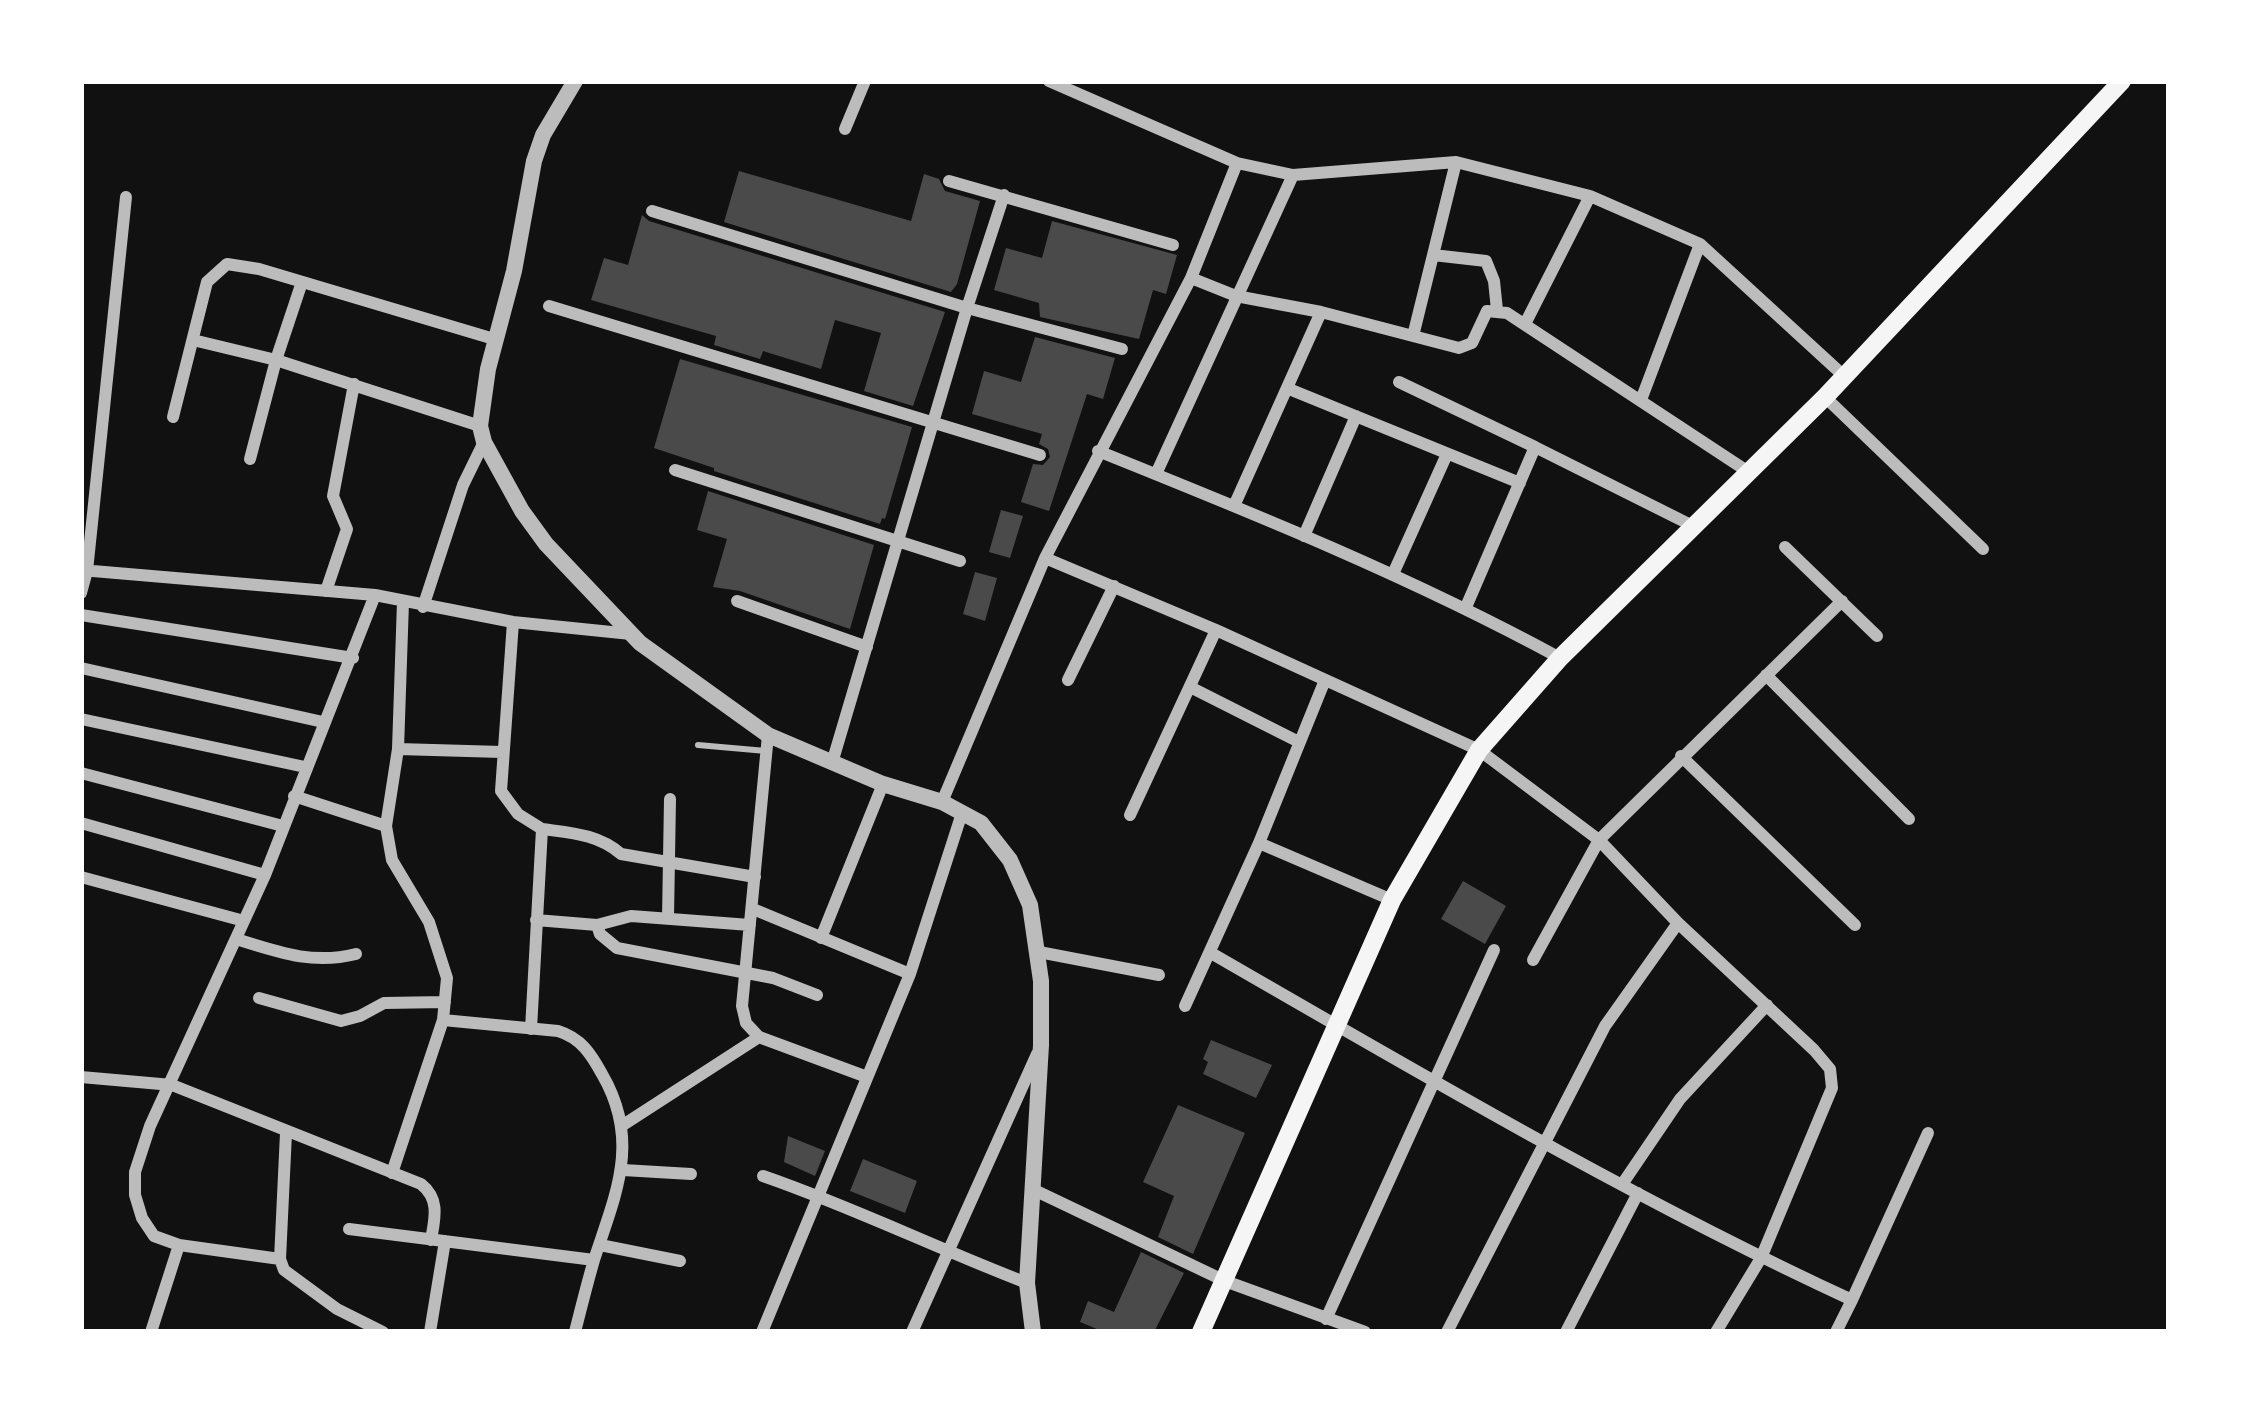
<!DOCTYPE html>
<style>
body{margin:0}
#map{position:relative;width:2250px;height:1413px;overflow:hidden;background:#111;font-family:Jost,sans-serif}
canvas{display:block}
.frame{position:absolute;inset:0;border:84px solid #fff;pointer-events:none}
</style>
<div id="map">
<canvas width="2250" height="1413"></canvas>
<div class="frame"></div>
</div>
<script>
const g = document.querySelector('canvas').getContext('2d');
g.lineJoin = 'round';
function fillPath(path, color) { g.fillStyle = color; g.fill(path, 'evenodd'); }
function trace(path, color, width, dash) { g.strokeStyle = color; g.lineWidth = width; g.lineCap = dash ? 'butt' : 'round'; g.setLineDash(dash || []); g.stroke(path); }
fillPath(new Path2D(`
 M739 171 911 221 924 174 939 179 945 191 980 201 957 284 951 292 724 222Z
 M642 215 649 221 945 312 913 406 864 391 881 333 835 320 821 369 763 351 760 359 714 345 716 336 591 300 604 258 628 265Z
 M1052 221 1177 255 1166 294 1153 290 1139 339 1040 317 1039 303 994 290 1006 248 1042 258Z
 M1035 337 1115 358 1103 399 1087 394 1049 511 1021 502 1033 464 1043 465 1050 457 1048 449 1039 444 1042 434 972 414 984 371 1021 382Z
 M680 359 912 427 885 519 882 518 880 524 714 471V468L654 448Z
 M708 491 874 545 850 629 740 591 713 587 727 539 697 530Z
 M1001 510 1023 516 1010 558 989 552Z
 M975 572 997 578 985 621 963 614Z
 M1463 881 1506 906 1485 944 1441 919Z
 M1211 1040 1272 1065 1256 1098 1203 1074 1208 1062 1203 1059Z
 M1178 1105 1245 1133 1193 1254 1158 1237 1174 1196 1143 1182Z
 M788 1136 825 1151 815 1176 784 1162Z
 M863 1159 917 1181 905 1213 850 1191Z
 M1141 1252 1184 1273 1154 1332H1104L1080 1322 1088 1301 1114 1312Z`), '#4a4a4a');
trace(new Path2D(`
 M698 745 766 751`), '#bcbcbc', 6);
trace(new Path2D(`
 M1049 81 1237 163 1293 175 1456 162 1590 196 1700 244 1844 376
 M845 129 865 81
 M949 181 1173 245
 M652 211 967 308 1122 349
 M1433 255 1486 261 1494 281 1497 310
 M1191 278 1236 296 1321 312 1459 348 1472 343 1487 311 1507 313 1747 471
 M549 306 1040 455
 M1526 322 1590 196
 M1413 336 1456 162
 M193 340 276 360 480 426
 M1399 382 1535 447 1466 607
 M1289 389 1520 483
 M1825 397 1983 549
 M1641 400 1700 244
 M173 417 207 282 227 264 259 269 494 339
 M1535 447 1693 526
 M1098 451C1255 514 1411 577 1560 658
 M250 459 276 360 302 282
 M675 470 960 561
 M1156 474 1293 175
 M1234 506 1321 312
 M1304 536 1356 416
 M1785 547 1877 636
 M1045 558 1216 630 1479 750 1599 840 1678 923 1814 1050 1830 1069 1832 1088 1761 1258 1716 1332
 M81 570 375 595 513 622 631 634
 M1393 574 1447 454
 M326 591 347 529 333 496 354 384
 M81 593 87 571 126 197
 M737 601 867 647
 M423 607 463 485 484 442
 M81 615 353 658
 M513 622 501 791 518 814 542 829 531 1029
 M81 668 323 722
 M1766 675 1909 819
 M1068 680 1114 586
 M1325 680 1259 843 1392 900
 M1190 687 1297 741
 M81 719 305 767
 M768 735 742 1006 746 1023 759 1037 867 1077
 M398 749 502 752
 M1681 756 1855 925
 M832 763 967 308 1004 195
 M81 773 283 826
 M294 796 386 826
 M942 802 1045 558 1191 278 1237 163
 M1130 815 1216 630
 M81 823 265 875
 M542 829C571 833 598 834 621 854L755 877
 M81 877 244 921
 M753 909 910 974
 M668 918 670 799
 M536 920 597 925 631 916 750 925
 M597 925 600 934 617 948 773 978 817 995
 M821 938 883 784
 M236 939C278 952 312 965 356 954
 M1039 952 1159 975
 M1211 953C1421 1074 1631 1198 1852 1300L1928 1133
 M1533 960 1599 840 1842 601
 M259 998 341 1021 360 1016 384 1003 445 1002
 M1185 1006 1259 843
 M443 1020 558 1031C581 1038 591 1054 602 1074 641 1141 616 1193 594 1260 587 1284 581 1308 575 1332
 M81 1077 172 1085 421 1184C440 1199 435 1218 431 1240
 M623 1125 759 1037
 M286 1133 280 1259 284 1270 337 1309 383 1332
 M623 1170 691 1174
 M392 1173 443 1020 447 978 429 922 392 860 386 826 398 749 403 602
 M763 1176C853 1207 938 1249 1027 1283
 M1623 1183 1680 1099 1767 1005
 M1032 1189 1225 1281 1365 1332
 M349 1229 594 1260
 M600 1245 680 1261
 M280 1259 179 1245 154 1236 142 1218 135 1195V1172L150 1126 265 875 375 595
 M1326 1319 1494 950
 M151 1332 179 1245
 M430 1332 445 1241
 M762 1332 910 974 962 813
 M912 1332 1037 1054
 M1447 1332 1605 1026 1678 923
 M1566 1332 1638 1193
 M1836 1332 1852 1300`), '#bcbcbc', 12);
trace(new Path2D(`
 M575 81 543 135 534 161 514 271 488 369 480 426 484 442 522 511 546 544 640 643 768 735 883 784 942 802 981 823 1010 860 1030 905 1041 981V1045L1027 1283 1033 1332`), '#bcbcbc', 16);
trace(new Path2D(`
 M1201 1332 1392 900 1479 750 1560 658 1825 397 2122 81`), '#f5f5f5', 18);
</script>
